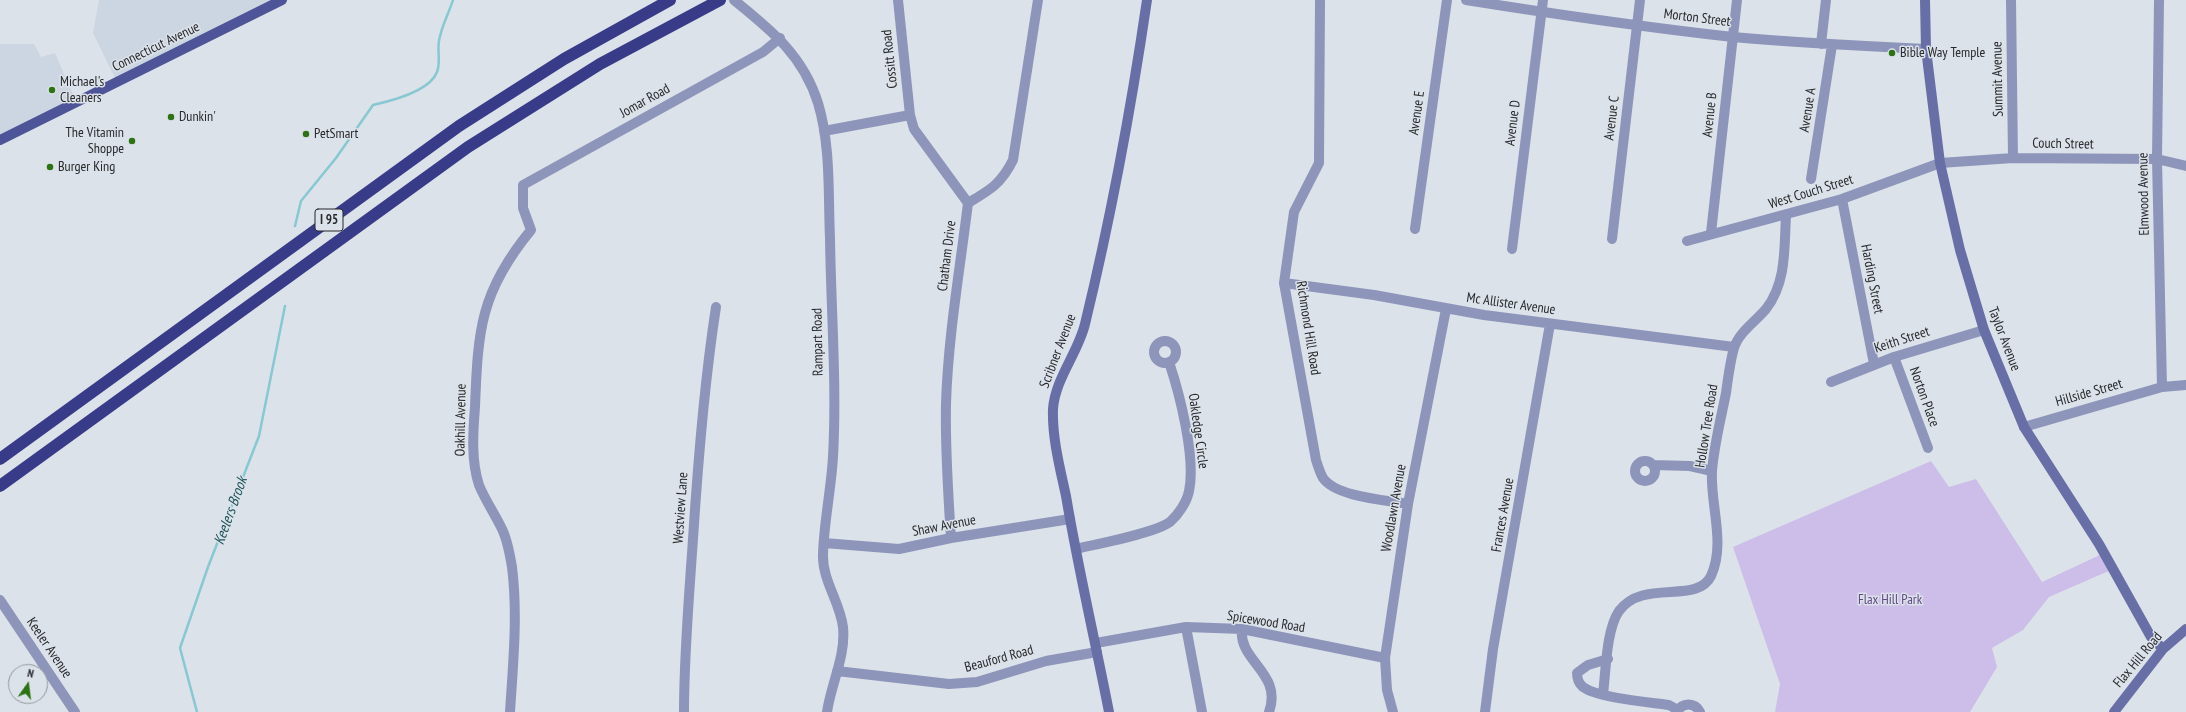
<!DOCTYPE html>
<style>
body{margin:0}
#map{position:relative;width:2186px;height:712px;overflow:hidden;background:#dce2e9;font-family:"PT Sans Narrow",sans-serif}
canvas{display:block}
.north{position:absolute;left:8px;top:664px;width:40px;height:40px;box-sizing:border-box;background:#dce2e9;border:1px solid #94989d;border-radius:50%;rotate:14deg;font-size:11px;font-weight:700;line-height:16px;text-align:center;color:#27292c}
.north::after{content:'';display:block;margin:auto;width:14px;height:18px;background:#2d7314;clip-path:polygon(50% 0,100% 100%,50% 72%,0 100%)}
</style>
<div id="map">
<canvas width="2186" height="712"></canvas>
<div class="north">N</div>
</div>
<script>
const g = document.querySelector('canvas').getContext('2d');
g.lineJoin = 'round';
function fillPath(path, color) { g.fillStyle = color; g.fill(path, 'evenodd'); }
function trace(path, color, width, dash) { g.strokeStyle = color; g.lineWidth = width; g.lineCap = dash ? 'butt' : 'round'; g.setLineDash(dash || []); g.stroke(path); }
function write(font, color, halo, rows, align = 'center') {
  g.font = font + ' "PT Sans Narrow",sans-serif'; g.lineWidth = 3; g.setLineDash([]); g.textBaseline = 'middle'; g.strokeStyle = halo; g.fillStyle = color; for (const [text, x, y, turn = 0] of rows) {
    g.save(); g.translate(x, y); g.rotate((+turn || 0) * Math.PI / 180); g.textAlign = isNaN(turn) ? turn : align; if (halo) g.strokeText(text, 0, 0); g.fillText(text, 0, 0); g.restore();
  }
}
fillPath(new Path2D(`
 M99 0H270L115 78 93 33Z
 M0 44H34L41 57 55 53 75 99 0 136Z`), '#ccd5e2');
fillPath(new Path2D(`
 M1931 461 1949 487 1976 479 2042 582 2102 554 2111 570 2049 597 2023 630 1992 648 1997 667 1970 712H1775L1780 684 1733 547Z`), '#cdbee9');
trace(new Path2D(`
 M295 226 301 201 336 158 373 105C391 101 430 91 437 72 441 62 437 51 439 41 441 27 449 13 453 0
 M197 712 180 648 208 567 259 436 285 306`), '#88c8d2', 2.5);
trace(new Path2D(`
 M734 0C771 30 803 55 818 103 831 146 828 194 830 238 831 310 837 385 833 457 831 490 824 522 823 554 822 580 840 602 843 627 846 656 831 684 827 712
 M898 0 910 115 914 129 968 203
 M1320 0 1319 163 1294 212 1284 283 1316 460C1318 466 1320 473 1323 478 1336 497 1386 500 1408 504
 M1466 0C1554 14 1643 27 1733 37 1797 43 1861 46 1926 49
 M2011 0 2013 158
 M2159 0 2157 159 2162 387
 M1821 44 1826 0
 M824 131 910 115
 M1811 179 1832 45
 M1842 199 1874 364
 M968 203C990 190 1001 184 1013 160L1038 0
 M1415 229 1447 0
 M1711 233 1737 0
 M1612 239 1640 0
 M1687 241 1842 199 1940 163 2013 158 2157 159 2186 166
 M1512 249 1543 0
 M1284 283 1374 295 1484 315 1734 347
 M1154 352a11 11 0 1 1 22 0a11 11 0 1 1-22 0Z
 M1894 357 1928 448
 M1831 382 1894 357 1984 330
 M2024 427 2162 387 2186 385
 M1635 471a10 10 0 1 1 20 0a10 10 0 1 1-20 0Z
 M1653 465 1690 466 1712 471
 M951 538C948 493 945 448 946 404 948 337 960 269 968 203
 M824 543 899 549 951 538 1070 519
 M1076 549C1097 544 1155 533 1170 522 1178 515 1187 502 1189 491 1196 458 1180 395 1169 362
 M0 600 75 712
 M1186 627 1202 712
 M1242 629C1238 661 1283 673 1269 712
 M1096 643 1186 627 1242 629 1385 658
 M1608 659 1588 665 1577 673C1577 678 1578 683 1583 687 1598 698 1648 702 1669 705L1678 710
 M837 671 949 684 977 682 1046 661 1097 652
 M1603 694C1606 671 1606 630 1619 611 1643 578 1697 605 1711 576 1726 543 1710 505 1712 471 1714 445 1721 418 1726 393 1728 378 1730 362 1734 348 1739 332 1756 321 1766 309 1787 282 1784 247 1786 216
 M510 712C513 664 518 615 512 567 510 555 507 539 502 529 495 514 485 500 479 485 471 461 473 432 475 407 478 330 480 292 531 230L523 208V185L763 52 780 38
 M684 712C684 654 689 597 693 539 698 461 704 384 716 307
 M1393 712 1387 690 1385 658 1408 504 1446 309
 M1485 712 1493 649 1550 324
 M1677 712C1682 702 1695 702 1700 712`), '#8e95bb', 10);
trace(new Path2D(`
 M1925 0 1926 49 1940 163 1960 250 1984 330 2024 427 2099 544 2151 637 2163 649
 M1109 712C1095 640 1078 568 1066 496 1060 468 1052 438 1053 409 1055 379 1078 353 1085 324 1111 217 1131 109 1147 0
 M2114 712 2163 649 2186 629`), '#686fa7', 10);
trace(new Path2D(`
 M0 140 282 0`), '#4d5497', 10);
trace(new Path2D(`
 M0 459 459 126 564 59 670 0
 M0 486 468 147 600 64 720 0`), '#383b88', 12);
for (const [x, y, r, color] of [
 [1892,53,4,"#2d7314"],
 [52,90,4,"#2d7314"],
 [171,117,4,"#2d7314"],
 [306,134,4,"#2d7314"],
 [132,141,4,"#2d7314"],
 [50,167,4,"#2d7314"]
]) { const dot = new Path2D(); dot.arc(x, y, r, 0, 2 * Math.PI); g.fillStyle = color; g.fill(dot); trace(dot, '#dce2e9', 1.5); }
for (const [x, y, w] of [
 [329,220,28]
]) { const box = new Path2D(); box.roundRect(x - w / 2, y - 11, w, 22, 3); g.fillStyle = '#dce2e9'; g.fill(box); trace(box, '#27292c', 1); }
write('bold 13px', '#27292c', null, [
 ["I 95",329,220]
]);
write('14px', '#27292c', '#dce2e9', [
 ["Morton Street",1697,18,7],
 ["Connecticut Avenue",156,47,-26],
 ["Cossitt Road",890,59,-96],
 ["Summit Avenue",1998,79,-91],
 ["Jomar Road",645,101,-29],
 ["Avenue A",1808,110,-81],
 ["Avenue E",1417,113,-82],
 ["Avenue B",1710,115,-84],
 ["Avenue C",1612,118,-83],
 ["Avenue D",1513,123,-83],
 ["Couch Street",2063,144,1],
 ["West Couch Street",1811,192,-17],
 ["Elmwood Avenue",2144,194,-91],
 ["Chatham Drive",947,256,-83],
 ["Harding Street",1872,279,79],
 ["Mc Allister Avenue",1511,304,8],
 ["Richmond Hill Road",1308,328,81],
 ["Taylor Avenue",2004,339,69],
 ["Keith Street",1902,340,-18],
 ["Rampart Road",818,342,-91],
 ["Scribner Avenue",1058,351,-69],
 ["Hillside Street",2089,393,-16],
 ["Norton Place",1924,397,70],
 ["Oakhill Avenue",461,420,-89],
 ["Hollow Tree Road",1707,426,-81],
 ["Oakledge Circle",1198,431,82],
 ["Westview Lane",681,508,-86],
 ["Woodlawn Avenue",1394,508,-80],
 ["Frances Avenue",1503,515,-80],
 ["Shaw Avenue",944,526,-11],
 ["Spicewood Road",1266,622,9],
 ["Keeler Avenue",49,648,56],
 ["Beauford Road",999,659,-15],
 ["Flax Hill Road",2138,660,-50]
]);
write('14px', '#27292c', '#dce2e9', [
 ["Bible Way Temple",1900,53],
 ["Michael's",60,82],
 ["Cleaners",60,98],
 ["Dunkin'",179,117],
 ["The Vitamin",124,133,"right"],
 ["Shoppe",124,149,"right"],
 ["PetSmart",314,134],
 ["Burger King",58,167]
], 'left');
write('14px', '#604985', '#dce2e9', [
 ["Flax Hill Park",1890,600]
]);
write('italic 15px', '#1c535b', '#dce2e9', [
 ["Keelers Brook",231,511,-70]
]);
</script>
